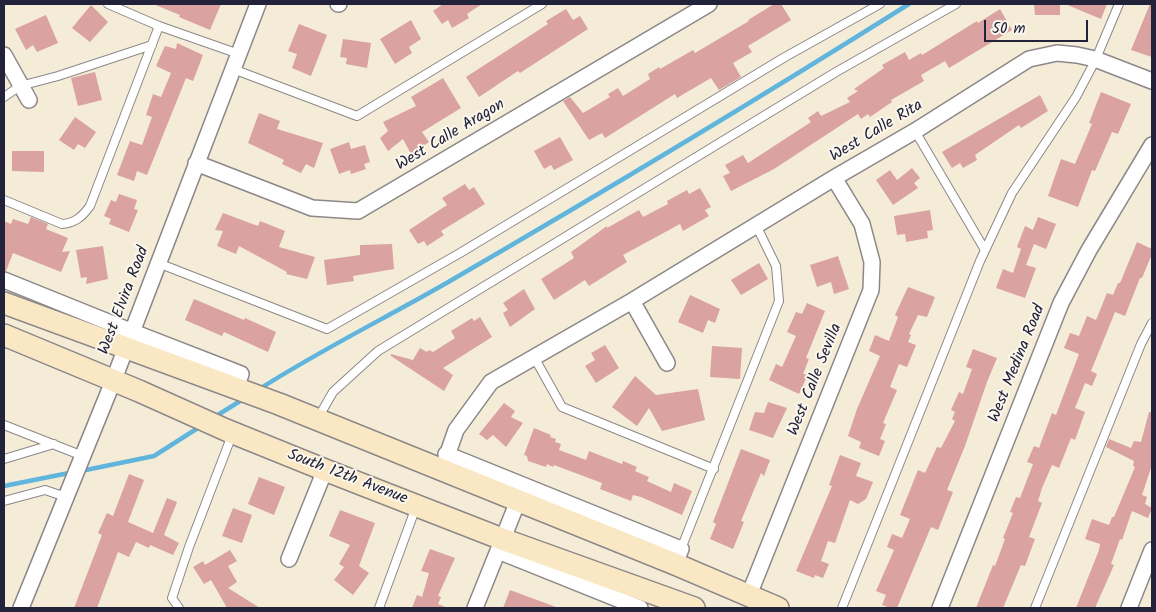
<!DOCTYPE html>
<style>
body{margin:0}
#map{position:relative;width:1156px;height:612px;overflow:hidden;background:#f5ecd7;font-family:Kalam,sans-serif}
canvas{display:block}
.frame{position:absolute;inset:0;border:5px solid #22223b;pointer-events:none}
.scale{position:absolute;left:984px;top:20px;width:104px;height:22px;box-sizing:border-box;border:2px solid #22223b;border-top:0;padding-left:6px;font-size:15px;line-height:18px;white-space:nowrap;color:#22223b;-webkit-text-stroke:4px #fbf7ec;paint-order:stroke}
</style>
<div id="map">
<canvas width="1156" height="612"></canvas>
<div class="frame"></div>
<div class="scale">50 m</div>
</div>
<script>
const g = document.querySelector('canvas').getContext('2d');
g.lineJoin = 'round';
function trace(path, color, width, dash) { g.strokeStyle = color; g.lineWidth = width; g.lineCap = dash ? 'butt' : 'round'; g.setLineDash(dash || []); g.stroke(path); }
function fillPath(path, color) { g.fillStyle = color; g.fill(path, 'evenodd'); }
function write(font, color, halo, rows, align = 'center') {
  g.font = font + ' Kalam,sans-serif'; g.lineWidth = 4; g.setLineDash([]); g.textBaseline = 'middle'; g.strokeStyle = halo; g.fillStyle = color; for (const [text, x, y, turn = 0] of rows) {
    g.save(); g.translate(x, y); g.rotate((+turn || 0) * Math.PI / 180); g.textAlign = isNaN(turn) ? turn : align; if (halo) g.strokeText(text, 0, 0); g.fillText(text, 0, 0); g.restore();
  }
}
trace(new Path2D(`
 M258 390C320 350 386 318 450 281 605 191 758 99 909 4
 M213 418 245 398
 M81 471 154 456 201 426
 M4 486 74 472`), '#61b5dd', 4.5);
fillPath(new Path2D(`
 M153 4H221L210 30 179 17 180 15Z
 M443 4H482L467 14 469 18 452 28 448 20 442 24 433 11Z
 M774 4H781L791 20 748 46 752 52 733 63 741 77 719 90 711 78 677 98 675 94 605 138 602 133 589 140 563 101 570 97 583 113 610 97 608 94 618 88 623 96 650 79 648 74 659 67 660 69 693 50 695 53 749 21 748 20Z
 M1034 4H1060V15H1035Z
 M1065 4H1107L1101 19Z
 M1150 4H1152V57L1131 50Z
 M91 5 108 22 90 42 72 28Z
 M566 9 573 20 580 16 588 29 520 73 518 71 479 97 466 77 548 24 546 21Z
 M1000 9 1012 30 949 68 945 61 921 75 924 81 891 100 892 102 870 117 868 114 861 119 858 114 774 169 731 191 723 176 730 173 725 165 743 155 748 163 811 122 808 118 818 111 821 116 850 102 847 98 858 91 854 89 884 68 882 65 905 52 909 60 921 53 922 55 977 21 978 23Z
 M46 15 58 43 37 52 33 45 26 50 15 29Z
 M411 20 421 39 409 47 412 53 395 64 380 39Z
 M299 24 327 35 311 76 292 68 297 54 288 51Z
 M343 39 371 43 367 68 346 64 347 58 340 57Z
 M177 43 203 55 193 81 186 78 147 175 137 171 134 181 117 175 130 141 142 145 152 117 146 115 153 94 161 97 171 73 156 66 165 46 176 49Z
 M95 72 102 100 78 106 71 78Z
 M443 78 461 108 422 132 429 142 411 154 403 139 388 151 380 138 388 131 383 122 416 106 411 97Z
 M1101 92 1131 104 1118 134 1112 132 1095 171 1092 170 1078 207 1048 196 1061 159 1075 164 1092 124 1089 123Z
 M1040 95 1048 111 1021 128 1019 125 975 155 977 160 963 168 960 163 952 168 942 152Z
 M259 113 280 121 277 129 323 143 314 168 306 164 301 173 282 164 284 160 248 143Z
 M75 117 96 132 85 148 78 144 74 150 59 140Z
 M560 137 573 160 554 170 551 165 544 169 534 151Z
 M349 142 351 149 365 145 370 162 364 164 366 169 351 174 350 170 339 174 330 149Z
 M12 151H44V172L12 171Z
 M912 168 920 178 914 183 918 188 893 205 876 180 890 170 897 180Z
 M465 184 469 190 474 187 485 204 441 231 444 235 427 246 424 241 418 244 409 230 447 205 442 198Z
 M700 188 711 207 705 210 709 216 683 231 680 224 623 255 627 262 589 286 585 280 554 300 541 279 574 258 571 252 607 226V228L639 210 643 217 668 204 667 201 687 190 689 194Z
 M119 194 137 200 134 209 138 210 129 232 109 224 111 219 104 216 111 200 116 202Z
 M930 210 933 230 927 231 928 238 906 242 905 234 897 235 894 216Z
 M223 213 258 226 260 221 285 231 279 247 315 257 307 279 286 274 287 272 239 246 236 254 217 246 223 231 215 230Z
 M31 217 48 224 46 229 68 238 62 252 70 251 61 272 13 253 6 271H4V221L11 224 13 219 28 224Z
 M1038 217 1056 224 1046 249 1034 244 1026 265 1036 268 1025 298 996 288 1003 269 1013 273 1021 249 1017 247 1025 226 1033 230Z
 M1137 242 1152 249V254L1142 278H1140L1125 316 1115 312 1091 371 1097 374 1092 386 1085 383 1075 408 1085 412 1075 440 1071 438 1059 468 1052 465 1042 488 1038 501 1042 503 1029 537 1035 539 1025 566 1021 565 1003 608H976L993 565 995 566 1005 539 1003 538 1013 513 1010 512 1016 497 1020 498 1030 472 1033 464 1027 462 1034 446 1039 448 1052 413 1056 415 1079 354 1064 348 1070 333 1079 336 1087 316 1096 320 1107 293 1113 295 1118 283H1120Z
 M392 244 394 269 353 276 354 281 327 285 324 260 360 255V245Z
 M103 246 108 279 86 284 87 277 81 278 76 250Z
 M838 256 849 289 834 294 831 282 817 287 810 265Z
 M759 263 768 279 741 295 731 280Z
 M908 287 935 297 927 317 918 315 909 334 911 335 908 342 916 345 907 367 899 364 890 387 897 390 883 423 886 424 880 439 885 441 879 456 859 448 861 442 848 436 857 409 880 356 869 351 875 335 889 341 898 317 895 315Z
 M524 289 535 309 510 327 503 313 508 310 503 303Z
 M690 295 720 309 715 323 708 320 703 333 678 322Z
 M194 299 244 320 245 318 276 332 268 352 224 332 222 336 185 320Z
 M807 303 825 311 806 358 809 359 803 374H808L799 394 769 380 776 364 782 367 796 336 787 332 796 312 802 314Z
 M480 317 492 337 443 368 453 375 444 391 391 356V354L413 360 420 348 427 352 429 350 433 352 455 338 451 331 472 318 474 321Z
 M605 345 619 368 596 383 585 366 595 360 591 353Z
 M712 346 742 348 740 379 710 377Z
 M973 349 997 358 987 382 965 446 947 490 953 492 938 530 931 527 897 608H890L882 605 886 595 876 591 894 550 887 547 892 534 902 538 910 519 900 515 918 470 925 473 937 447 941 448 955 421 952 419 955 412 951 410 959 392 963 394 972 369 966 367Z
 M635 376 656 395 698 389 705 420 662 431 649 408 637 426 612 407Z
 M768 402 787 408 773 438 749 430 755 412 764 413Z
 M504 403 515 411 511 417 523 423 506 447 493 435 487 440 479 434Z
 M1149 412H1152V465L1142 495 1147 497 1145 504 1152 508 1148 518 1132 511 1122 540 1120 539 1111 564 1114 565 1095 608H1076L1099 550 1100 544 1085 539 1092 519 1109 525 1112 517H1114L1135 467 1133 466 1134 461 1106 447 1109 439 1131 448 1134 441 1141 442Z
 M534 428 551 435 550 437 556 439 555 442 561 444 559 450 586 460 589 451 622 464 623 461 637 467 635 471 649 477 647 481 671 492 674 483 692 491 682 515 641 497 633 495 631 501 600 489 602 483 554 465 553 467 547 464 546 467 528 461 527 456 524 455Z
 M741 449 770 460 764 476 761 473 741 521 744 522 733 549 710 539 716 524 713 522Z
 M840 455 861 463 856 476 873 482 866 499 858 504 850 500 835 543 828 541 821 561 829 564 823 578 815 575 814 578 796 571 832 486 829 485Z
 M129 474 144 480 128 522 153 533 167 498 177 502 164 535 179 543 173 555 150 545 149 548 136 542 129 557 118 552 97 608H74L102 535 98 533 107 513 113 516Z
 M259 477 285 487 274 515 248 504Z
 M233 508 252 515 242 543 222 536Z
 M340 510 375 523 359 566 369 573 353 595 334 580 344 567 339 564 350 545 329 536Z
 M430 549 455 558 438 596 441 597 438 604 448 608H412L417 595 422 597 429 573 421 571Z
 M230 550 237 561 228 566 237 582 228 588 260 608H227L211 580 204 584 193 567 203 561 205 565Z
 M510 590 556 607V608H503Z`), '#daa2a0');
const lane = new Path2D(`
 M159 26 239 54
 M233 69 357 116 542 4
 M4 97 20 86 58 76 152 45
 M915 131 985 250
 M4 200 62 224C75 223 82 217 90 206L159 26 108 4
 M158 263 327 329 460 253 785 57 880 4
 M534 357 562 407 714 469
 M318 418 333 392 378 351 836 72 956 4
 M4 425 83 456
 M4 459 54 444
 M4 501 45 490 66 497
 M681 549 779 301 776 266 756 225
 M179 608 172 598 189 547 232 435
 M379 608 416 507
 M842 608 980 261 1012 193 1076 97 1095 61 1119 4
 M1035 608 1141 344 1152 323`);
const street = new Path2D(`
 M338 4H339
 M4 55 29 100
 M196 163 312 208 358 211 709 4
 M4 280 133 332 241 374 236 388
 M632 301 667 363
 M446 454 681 549 675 564
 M442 470 456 430 491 382 632 301 834 178 915 131 1029 59 1057 53 1077 55 1095 59 1152 81
 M498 551 640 608
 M289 559 325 470
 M749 595 871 290 872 262 862 224 834 178
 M21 608 114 379 258 4
 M475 608 518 501
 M940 608 1061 303 1089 250 1152 145
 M1129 608 1152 550`);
const secondary = new Path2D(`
 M4 303 279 404 675 564 778 608
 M4 335 139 391 226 430 325 470 502 539 694 608`);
trace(lane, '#8c8789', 10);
trace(street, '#8c8789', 18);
trace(secondary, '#8c8789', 24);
trace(lane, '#fff', 8);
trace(street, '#fff', 15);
trace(secondary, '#fae7c3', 21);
write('16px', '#22223b', '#fbf7ec', [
 ["West Calle Rita",877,132,-31],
 ["West Calle Aragon",451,136,-31],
 ["West Elvira Road",125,301,-69],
 ["West Medina Road",1018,364,-68],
 ["West Calle Sevilla",816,380,-68],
 ["South 12th Avenue",347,478,21]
]);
</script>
